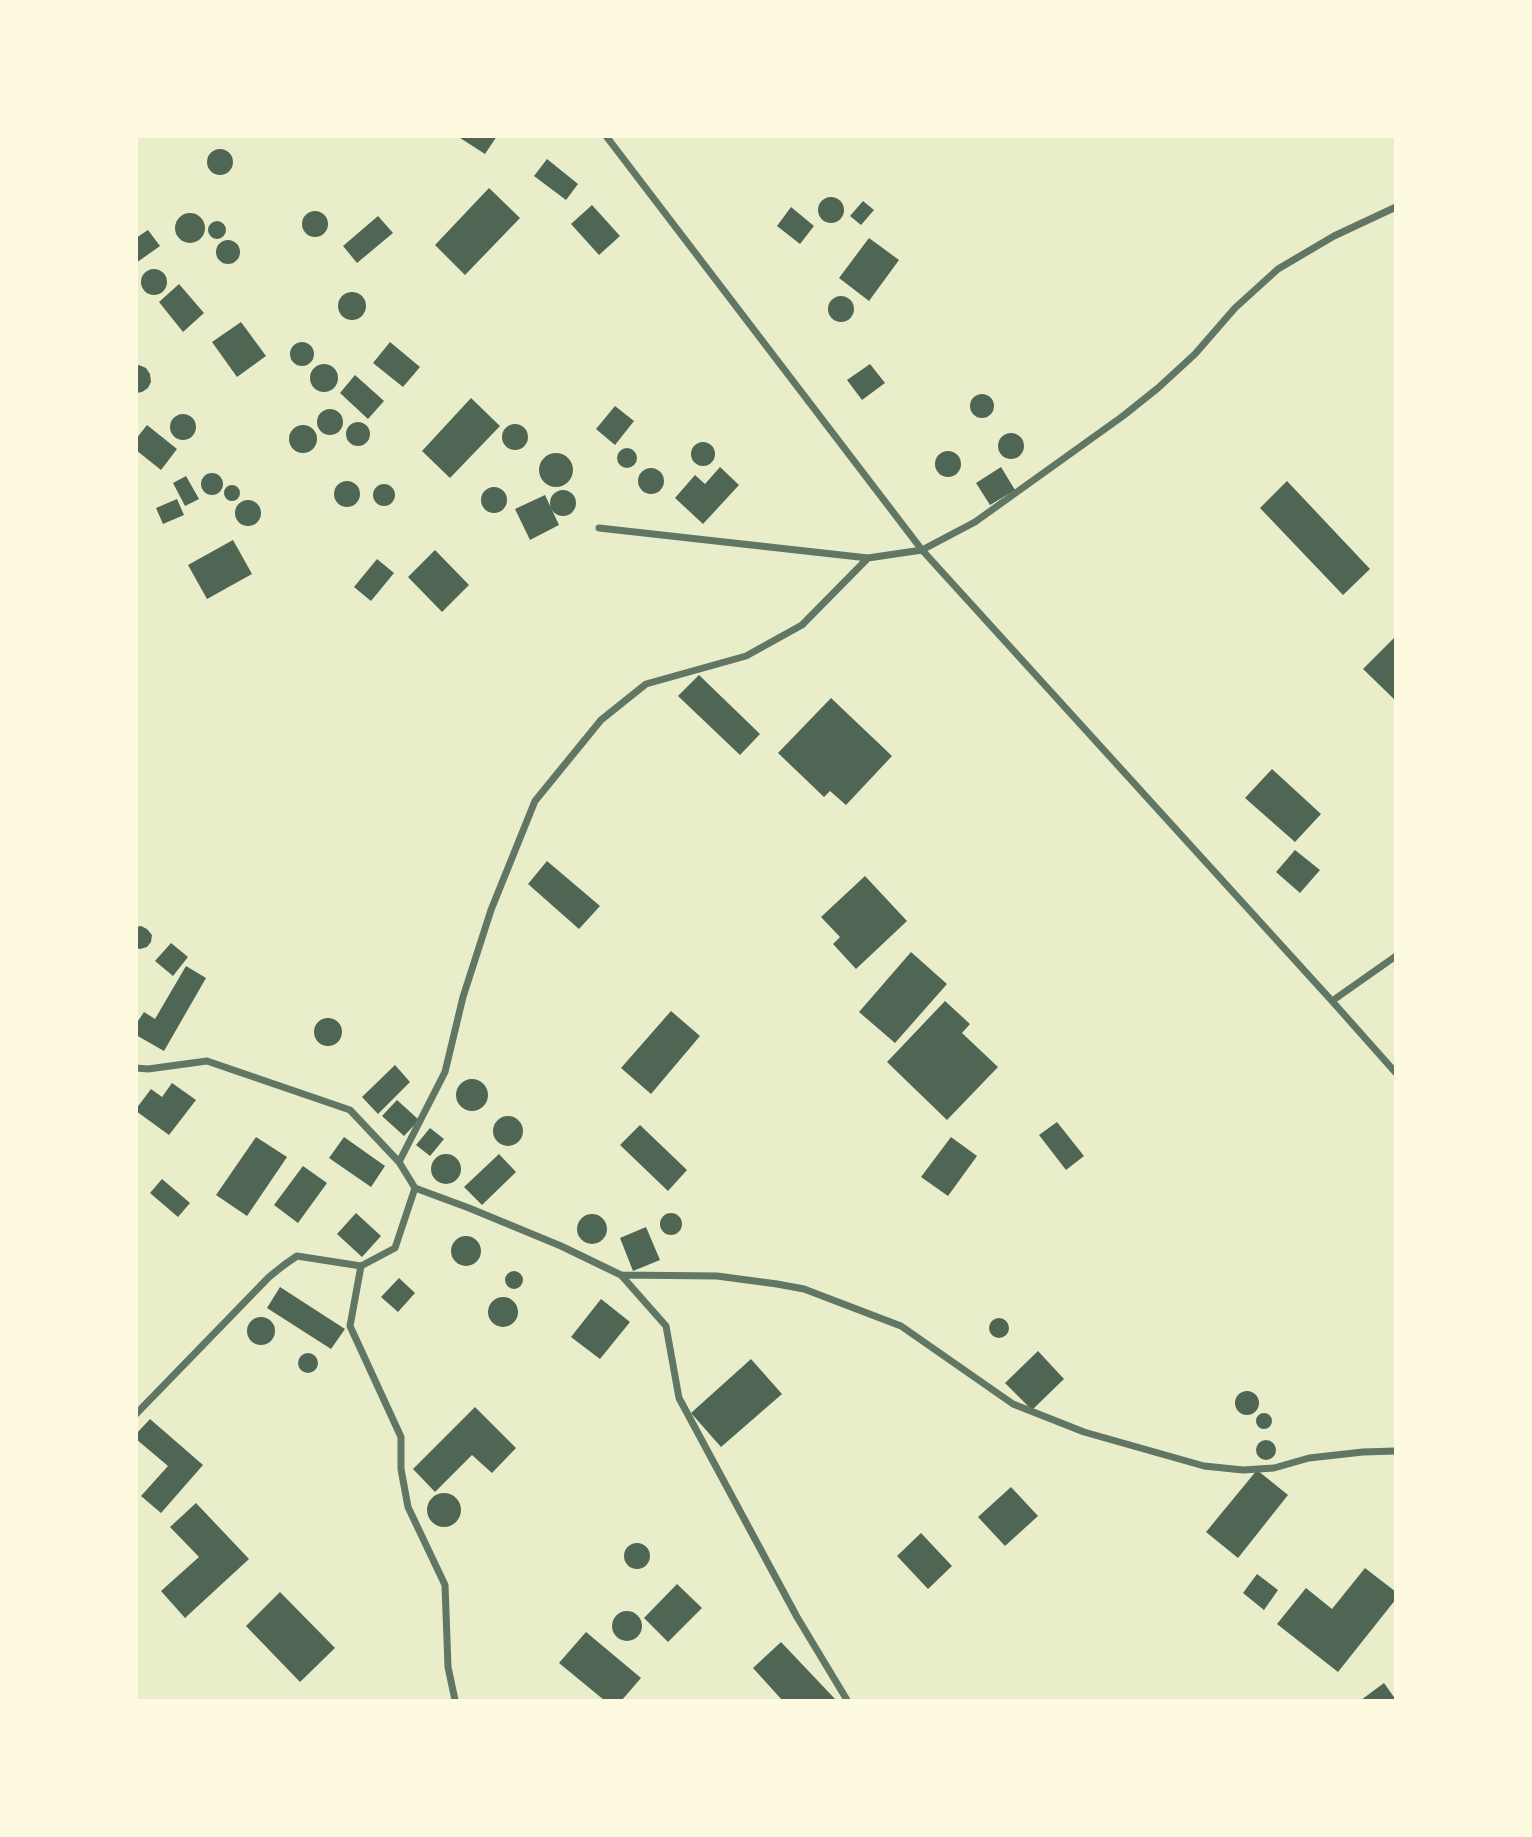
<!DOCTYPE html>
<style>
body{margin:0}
#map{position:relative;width:1532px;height:1837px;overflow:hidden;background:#e9edc9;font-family:Figtree,sans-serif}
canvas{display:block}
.frame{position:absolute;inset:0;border:138px solid #fefae0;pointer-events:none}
</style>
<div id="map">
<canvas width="1532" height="1837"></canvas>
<div class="frame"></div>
</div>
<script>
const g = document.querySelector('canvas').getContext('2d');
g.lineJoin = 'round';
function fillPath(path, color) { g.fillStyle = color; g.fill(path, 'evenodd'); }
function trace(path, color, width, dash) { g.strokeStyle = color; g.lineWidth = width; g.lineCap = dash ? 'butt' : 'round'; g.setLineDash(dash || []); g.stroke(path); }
fillPath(new Path2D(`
 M457 136H497L485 154Z
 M207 162a13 13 0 1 1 26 0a13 13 0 1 1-26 0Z
 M547 159 578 184 566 200 534 176Z
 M489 188 520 218 465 275 435 245Z
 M818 210a13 13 0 1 1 26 0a13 13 0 1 1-26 0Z
 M863 201 874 210 861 225 850 216Z
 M592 205 620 236 599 255 571 224Z
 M791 207 814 226 800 244 777 226Z
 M302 224a13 13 0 1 1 26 0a13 13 0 1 1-26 0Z
 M175 228a15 15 0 1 1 30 0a15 15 0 1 1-30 0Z
 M378 216 393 233 357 263 343 246Z
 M208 230a9 9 0 1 1 18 0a9 9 0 1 1-18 0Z
 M148 230 160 246 136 263V238Z
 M869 238 899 260 869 301 839 278Z
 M216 252a12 12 0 1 1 24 0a12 12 0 1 1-24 0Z
 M141 282a13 13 0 1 1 26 0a13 13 0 1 1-26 0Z
 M179 284 204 313 183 332 159 302Z
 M338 306a14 14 0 1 1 28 0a14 14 0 1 1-28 0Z
 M828 309a13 13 0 1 1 26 0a13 13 0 1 1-26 0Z
 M241 322 266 356 237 377 212 342Z
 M290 354a12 12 0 1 1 24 0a12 12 0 1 1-24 0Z
 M390 342 420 367 403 387 373 363Z
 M870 364 885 383 862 400 847 380Z
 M310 378a14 14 0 1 1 28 0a14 14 0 1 1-28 0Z
 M139 365 146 368 150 374 151 382 148 388 142 392 136 393V366Z
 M355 375 384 401 368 419 340 393Z
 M970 406a12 12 0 1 1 24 0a12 12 0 1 1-24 0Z
 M471 398 500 426 450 478 422 451Z
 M615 406 634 421 615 445 596 429Z
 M317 422a13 13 0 1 1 26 0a13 13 0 1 1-26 0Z
 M170 427a13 13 0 1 1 26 0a13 13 0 1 1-26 0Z
 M346 434a12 12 0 1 1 24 0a12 12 0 1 1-24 0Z
 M502 437a13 13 0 1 1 26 0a13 13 0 1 1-26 0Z
 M147 425 177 449 161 470 136 450V439Z
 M289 439a14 14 0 1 1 28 0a14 14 0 1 1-28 0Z
 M998 446a13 13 0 1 1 26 0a13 13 0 1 1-26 0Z
 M691 454a12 12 0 1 1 24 0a12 12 0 1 1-24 0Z
 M617 458a10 10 0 1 1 20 0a10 10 0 1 1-20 0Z
 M935 464a13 13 0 1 1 26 0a13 13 0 1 1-26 0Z
 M539 470a17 17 0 1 1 34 0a17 17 0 1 1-34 0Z
 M720 467 739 485 703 524 675 498 695 475 705 484Z
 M1001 467 1015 490 990 505 976 483Z
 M638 481a13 13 0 1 1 26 0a13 13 0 1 1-26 0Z
 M201 484a11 11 0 1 1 22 0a11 11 0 1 1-22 0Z
 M186 476 199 499 185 506 173 483Z
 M1287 481 1370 569 1343 595 1260 508Z
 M334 494a13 13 0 1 1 26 0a13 13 0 1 1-26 0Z
 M373 495a11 11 0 1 1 22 0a11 11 0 1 1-22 0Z
 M224 493a8 8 0 1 1 16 0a8 8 0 1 1-16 0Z
 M481 500a13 13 0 1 1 26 0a13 13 0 1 1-26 0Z
 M550 503a13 13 0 1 1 26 0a13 13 0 1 1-26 0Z
 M545 495 559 525 530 540 515 509Z
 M177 499 184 515 163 524 156 508Z
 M235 513a13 13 0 1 1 26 0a13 13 0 1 1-26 0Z
 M233 540 252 574 207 599 188 565Z
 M435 550 469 585 442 612 408 577Z
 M377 559 394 573 371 601 354 587Z
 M1396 636V701L1363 669Z
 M699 675 760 734 740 755 678 696Z
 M831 698 892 756 846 805 830 791 824 797 778 753Z
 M1272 769 1321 814 1295 842 1245 798Z
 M1295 850 1320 870 1300 893 1276 872Z
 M547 861 600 906 579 929 528 884Z
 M865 876 907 921 856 969 833 944 840 937 821 917Z
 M141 926 147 929 152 935 151 942 147 947 140 949 136 948V927Z
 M171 943 188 957 173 976 155 961Z
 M911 952 947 984 895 1043 859 1012Z
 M186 966 206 978 164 1051 136 1035V1024L144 1012 155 1019Z
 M945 1001 970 1024 962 1033 998 1067 947 1120 887 1062Z
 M671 1011 700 1036 651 1094 621 1068Z
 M314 1032a14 14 0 1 1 28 0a14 14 0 1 1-28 0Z
 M395 1065 410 1082 378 1114 362 1097Z
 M456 1095a16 16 0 1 1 32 0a16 16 0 1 1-32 0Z
 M172 1083 196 1100 169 1135 136 1111V1109L151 1089 162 1097Z
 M397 1100 419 1120 404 1136 382 1116Z
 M493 1131a15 15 0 1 1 30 0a15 15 0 1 1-30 0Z
 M1057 1122 1084 1156 1066 1170 1039 1135Z
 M640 1125 687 1170 668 1191 620 1145Z
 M430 1128 444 1139 430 1156 416 1145Z
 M256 1137 287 1157 247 1216 216 1195Z
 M344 1137 385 1166 371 1187 329 1158Z
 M951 1137 977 1156 948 1196 921 1177Z
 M499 1154 516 1172 482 1205 464 1187Z
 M431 1169a15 15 0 1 1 30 0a15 15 0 1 1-30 0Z
 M303 1166 327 1183 298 1223 274 1205Z
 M162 1179 190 1203 178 1217 150 1193Z
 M356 1213 381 1236 362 1257 337 1234Z
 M660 1224a11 11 0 1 1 22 0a11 11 0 1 1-22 0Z
 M577 1229a15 15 0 1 1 30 0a15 15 0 1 1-30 0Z
 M646 1227 660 1260 633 1271 620 1238Z
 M451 1251a15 15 0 1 1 30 0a15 15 0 1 1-30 0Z
 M505 1280a9 9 0 1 1 18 0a9 9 0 1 1-18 0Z
 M399 1278 415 1293 398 1312 381 1297Z
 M280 1287 345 1329 331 1349 267 1308Z
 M488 1312a15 15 0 1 1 30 0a15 15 0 1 1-30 0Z
 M601 1299 630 1322 600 1359 571 1337Z
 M247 1331a14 14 0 1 1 28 0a14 14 0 1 1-28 0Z
 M989 1328a10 10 0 1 1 20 0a10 10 0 1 1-20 0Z
 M1038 1351 1064 1379 1032 1410 1005 1383Z
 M298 1363a10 10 0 1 1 20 0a10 10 0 1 1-20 0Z
 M751 1359 782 1394 721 1447 691 1413Z
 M1235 1403a12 12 0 1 1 24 0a12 12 0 1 1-24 0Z
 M475 1407 516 1448 492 1473 472 1455 435 1492 413 1469Z
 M1256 1421a8 8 0 1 1 16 0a8 8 0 1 1-16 0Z
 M150 1419 203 1465 161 1513 141 1496 168 1466 136 1439V1434Z
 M1256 1450a10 10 0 1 1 20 0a10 10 0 1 1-20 0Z
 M1257 1470 1288 1495 1238 1558 1206 1532Z
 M1011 1487 1038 1516 1005 1546 978 1517Z
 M427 1510a17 17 0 1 1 34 0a17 17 0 1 1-34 0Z
 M196 1503 249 1559 185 1618 161 1591 199 1557 170 1527Z
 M921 1533 952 1566 928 1589 897 1556Z
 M624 1556a13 13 0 1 1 26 0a13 13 0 1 1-26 0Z
 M1365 1568 1396 1592V1599L1338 1672 1277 1624 1306 1588 1332 1609Z
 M1257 1574 1278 1590 1264 1610 1243 1593Z
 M677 1584 702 1608 668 1642 644 1618Z
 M280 1592 335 1648 300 1682 246 1626Z
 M612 1626a15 15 0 1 1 30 0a15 15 0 1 1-30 0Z
 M586 1632 641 1678 622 1700H604L559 1663Z
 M781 1642 836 1700H782L753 1668Z
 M1384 1683 1396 1700H1361Z`), '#4f6655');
trace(new Path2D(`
 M606 136 922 550 1332 1001 1396 1073
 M599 528 868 558 922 550 975 522 1123 416 1158 388 1195 354 1235 308 1278 269 1334 236 1396 207
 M1332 1001 1396 956
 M136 1068 148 1069 207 1061 350 1110 399 1162
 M415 1188 395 1248 361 1266 350 1326 401 1437V1469L408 1507 445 1585 448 1667 455 1700
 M621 1275 717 1276 777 1284 804 1289 901 1326 1013 1404 1084 1432 1204 1466 1243 1470 1274 1468 1309 1458 1363 1452 1396 1451
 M136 1414 269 1277 284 1265 297 1256 361 1266
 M847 1700 797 1617 679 1398 666 1326 621 1275 561 1246 469 1208 415 1188 399 1162 445 1072 463 997 491 910 535 801 601 720 646 684 746 656 802 625 868 558`), '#617663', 7);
</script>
